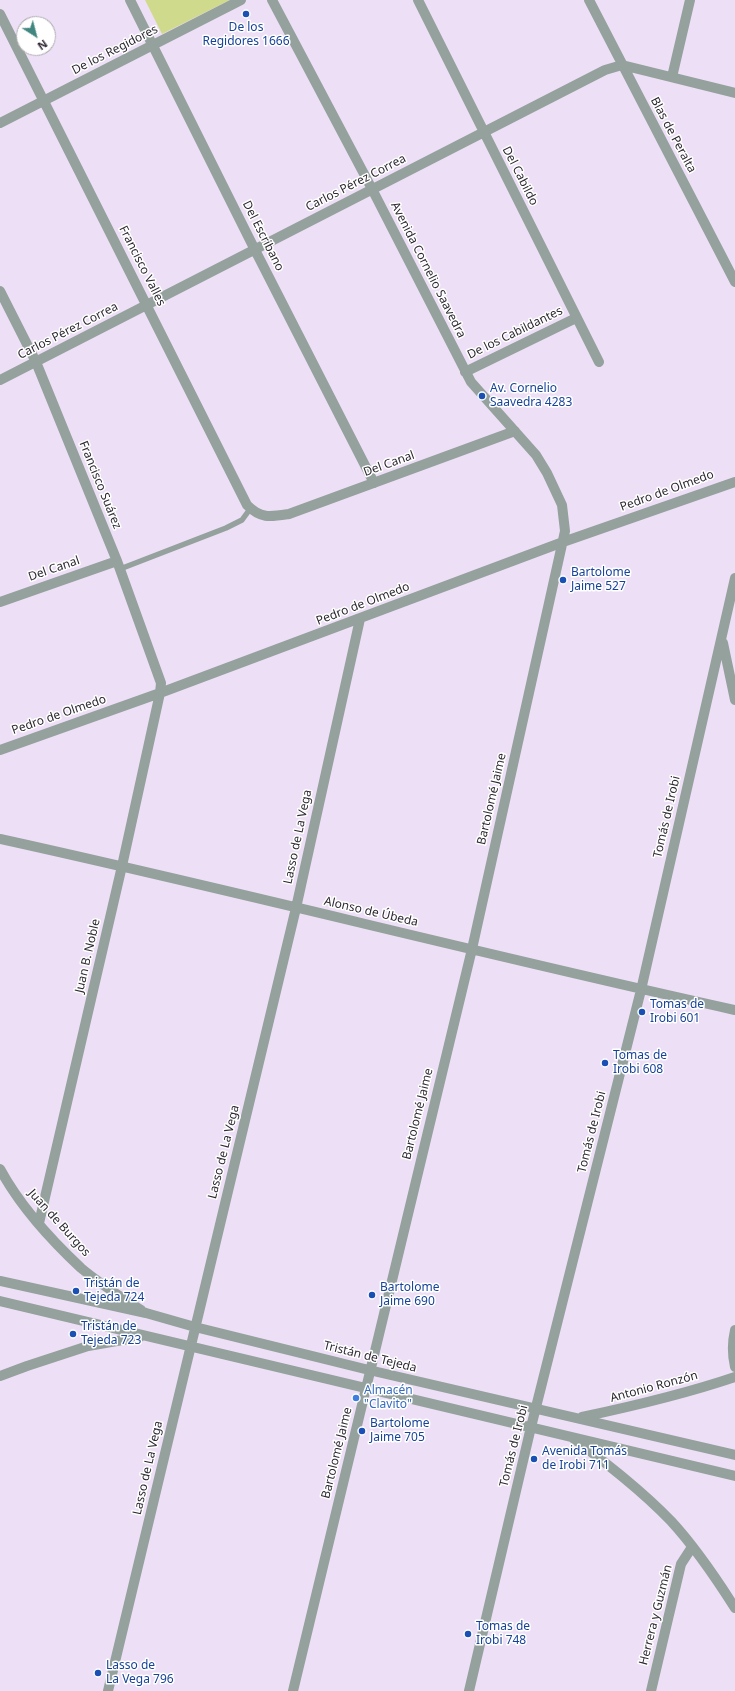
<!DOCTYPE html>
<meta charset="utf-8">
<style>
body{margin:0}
#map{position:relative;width:735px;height:1691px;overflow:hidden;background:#eddff6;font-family:"Noto Sans",sans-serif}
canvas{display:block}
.north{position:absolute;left:16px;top:16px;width:40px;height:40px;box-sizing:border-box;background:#fff;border:1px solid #aba9ad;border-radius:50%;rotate:144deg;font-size:11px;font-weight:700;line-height:16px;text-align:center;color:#2d2831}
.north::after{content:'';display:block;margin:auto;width:14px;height:18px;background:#418780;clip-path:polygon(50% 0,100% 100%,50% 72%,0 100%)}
</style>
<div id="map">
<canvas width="735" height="1691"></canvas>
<div class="north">N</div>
</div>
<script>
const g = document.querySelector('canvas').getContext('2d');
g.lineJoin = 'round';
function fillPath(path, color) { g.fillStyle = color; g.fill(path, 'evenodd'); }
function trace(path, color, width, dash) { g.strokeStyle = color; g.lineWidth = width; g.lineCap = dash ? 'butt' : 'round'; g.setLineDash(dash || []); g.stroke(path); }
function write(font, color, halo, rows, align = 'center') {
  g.font = font + ' "Noto Sans",sans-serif'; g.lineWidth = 3; g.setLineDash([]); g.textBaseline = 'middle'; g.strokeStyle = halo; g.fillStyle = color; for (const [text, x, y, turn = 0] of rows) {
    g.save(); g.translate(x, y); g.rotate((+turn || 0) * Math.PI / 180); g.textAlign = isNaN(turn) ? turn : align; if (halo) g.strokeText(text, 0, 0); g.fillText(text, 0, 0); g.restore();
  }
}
fillPath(new Path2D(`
 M145 0H230L162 34Z`), '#cfda8d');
trace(new Path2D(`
 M120 569 226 528 242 520 250 509`), '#94a19d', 5.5);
trace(new Path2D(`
 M130 0 255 250 374 483
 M272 0 372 189 471 382 536 455 547 473 562 505 565 531 472 949 293 1691
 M418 0 599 362
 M589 0 735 282
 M0 14 247 505C261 519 270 517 289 514L515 431
 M672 77 690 0
 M0 123 241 0
 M0 291 36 362 117 561 161 683 160 693 122 866 39 1223
 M465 372 576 318
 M0 380 605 70 622 65 735 93
 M0 602 117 561
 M723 643 735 700
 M0 750 160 693 563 542 735 482
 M0 839C246 893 489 956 735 1010
 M0 1169C20 1206 51 1240 81 1268 100 1284 121 1297 141 1310
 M0 1281 146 1313 195 1327 369 1370 735 1455
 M0 1301 735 1476
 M735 1330C732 1343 732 1354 735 1367
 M0 1376 27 1366 88 1346 140 1337
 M582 1417C634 1406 685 1394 735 1377
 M573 1438C607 1464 641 1490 671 1521 695 1547 716 1578 735 1608
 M108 1691 296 908 360 619
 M469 1691 531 1427 641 990 735 578
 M651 1691 681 1564 692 1547`), '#94a19d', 10);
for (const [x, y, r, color] of [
 [246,14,4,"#1a4fb4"],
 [482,396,4,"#1a4fb4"],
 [563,580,4,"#1a4fb4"],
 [642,1012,4,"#1a4fb4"],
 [605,1063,4,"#1a4fb4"],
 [76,1291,4,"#1a4fb4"],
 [372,1295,4,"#1a4fb4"],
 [73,1334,4,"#1a4fb4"],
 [356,1398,4,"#3f7fe0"],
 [362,1431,4,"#1a4fb4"],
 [534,1459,4,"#1a4fb4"],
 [468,1634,4,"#1a4fb4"],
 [98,1673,4,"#1a4fb4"]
]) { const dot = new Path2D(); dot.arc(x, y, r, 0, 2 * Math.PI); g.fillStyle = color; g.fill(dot); trace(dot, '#fff', 1.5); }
write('12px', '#164399', '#fff', [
 ["De los",246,28,"center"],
 ["Regidores 1666",246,42,"center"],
 ["Av. Cornelio",490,389],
 ["Saavedra 4283",490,403],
 ["Bartolome",571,573],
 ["Jaime 527",571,587],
 ["Tomas de",650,1005],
 ["Irobi 601",650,1019],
 ["Tomas de",613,1056],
 ["Irobi 608",613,1070],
 ["Tristán de",84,1284],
 ["Tejeda 724",84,1298],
 ["Bartolome",380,1288],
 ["Jaime 690",380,1302],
 ["Tristán de",81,1327],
 ["Tejeda 723",81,1341],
 ["Bartolome",370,1424],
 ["Jaime 705",370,1438],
 ["Avenida Tomás",542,1452],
 ["de Irobi 711",542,1466],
 ["Tomas de",476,1627],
 ["Irobi 748",476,1641],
 ["Lasso de",106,1666],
 ["La Vega 796",106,1680]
], 'left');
write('12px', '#2d2831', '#fff', [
 ["De los Regidores",115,50,-27],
 ["Blas de Peralta",673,135,62],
 ["Del Cabildo",520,176,63],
 ["Carlos Pérez Correa",356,183,-27],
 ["Del Escribano",263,236,63],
 ["Francisco Valles",142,266,63],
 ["Avenida Cornelio Saavedra",428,270,63],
 ["Carlos Pérez Correa",68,331,-27],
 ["De los Cabildantes",515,333,-26],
 ["Del Canal",389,464,-20],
 ["Francisco Suárez",100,485,68],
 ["Pedro de Olmedo",667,491,-20],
 ["Del Canal",54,569,-19],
 ["Pedro de Olmedo",363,604,-21],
 ["Pedro de Olmedo",59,715,-19],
 ["Bartolomé Jaime",492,799,-77],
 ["Tomás de Irobi",667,817,-77],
 ["Lasso de La Vega",298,837,-78],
 ["Alonso de Úbeda",371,912,13],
 ["Juan B. Noble",88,956,-77],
 ["Bartolomé Jaime",418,1114,-76],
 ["Tomás de Irobi",592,1132,-76],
 ["Lasso de La Vega",224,1152,-76],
 ["Juan de Burgos",59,1223,48],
 ["Tristán de Tejeda",370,1357,14],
 ["Antonio Ronzón",654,1387,-15],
 ["Tomás de Irobi",514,1446,-76],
 ["Bartolomé Jaime",337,1453,-76],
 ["Lasso de La Vega",148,1468,-77],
 ["Herrera y Guzmán",656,1615,-76]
]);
write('12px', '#366cbe', '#fff', [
 ["Almacén",364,1391],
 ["\"Clavito\"",364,1405]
], 'left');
</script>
